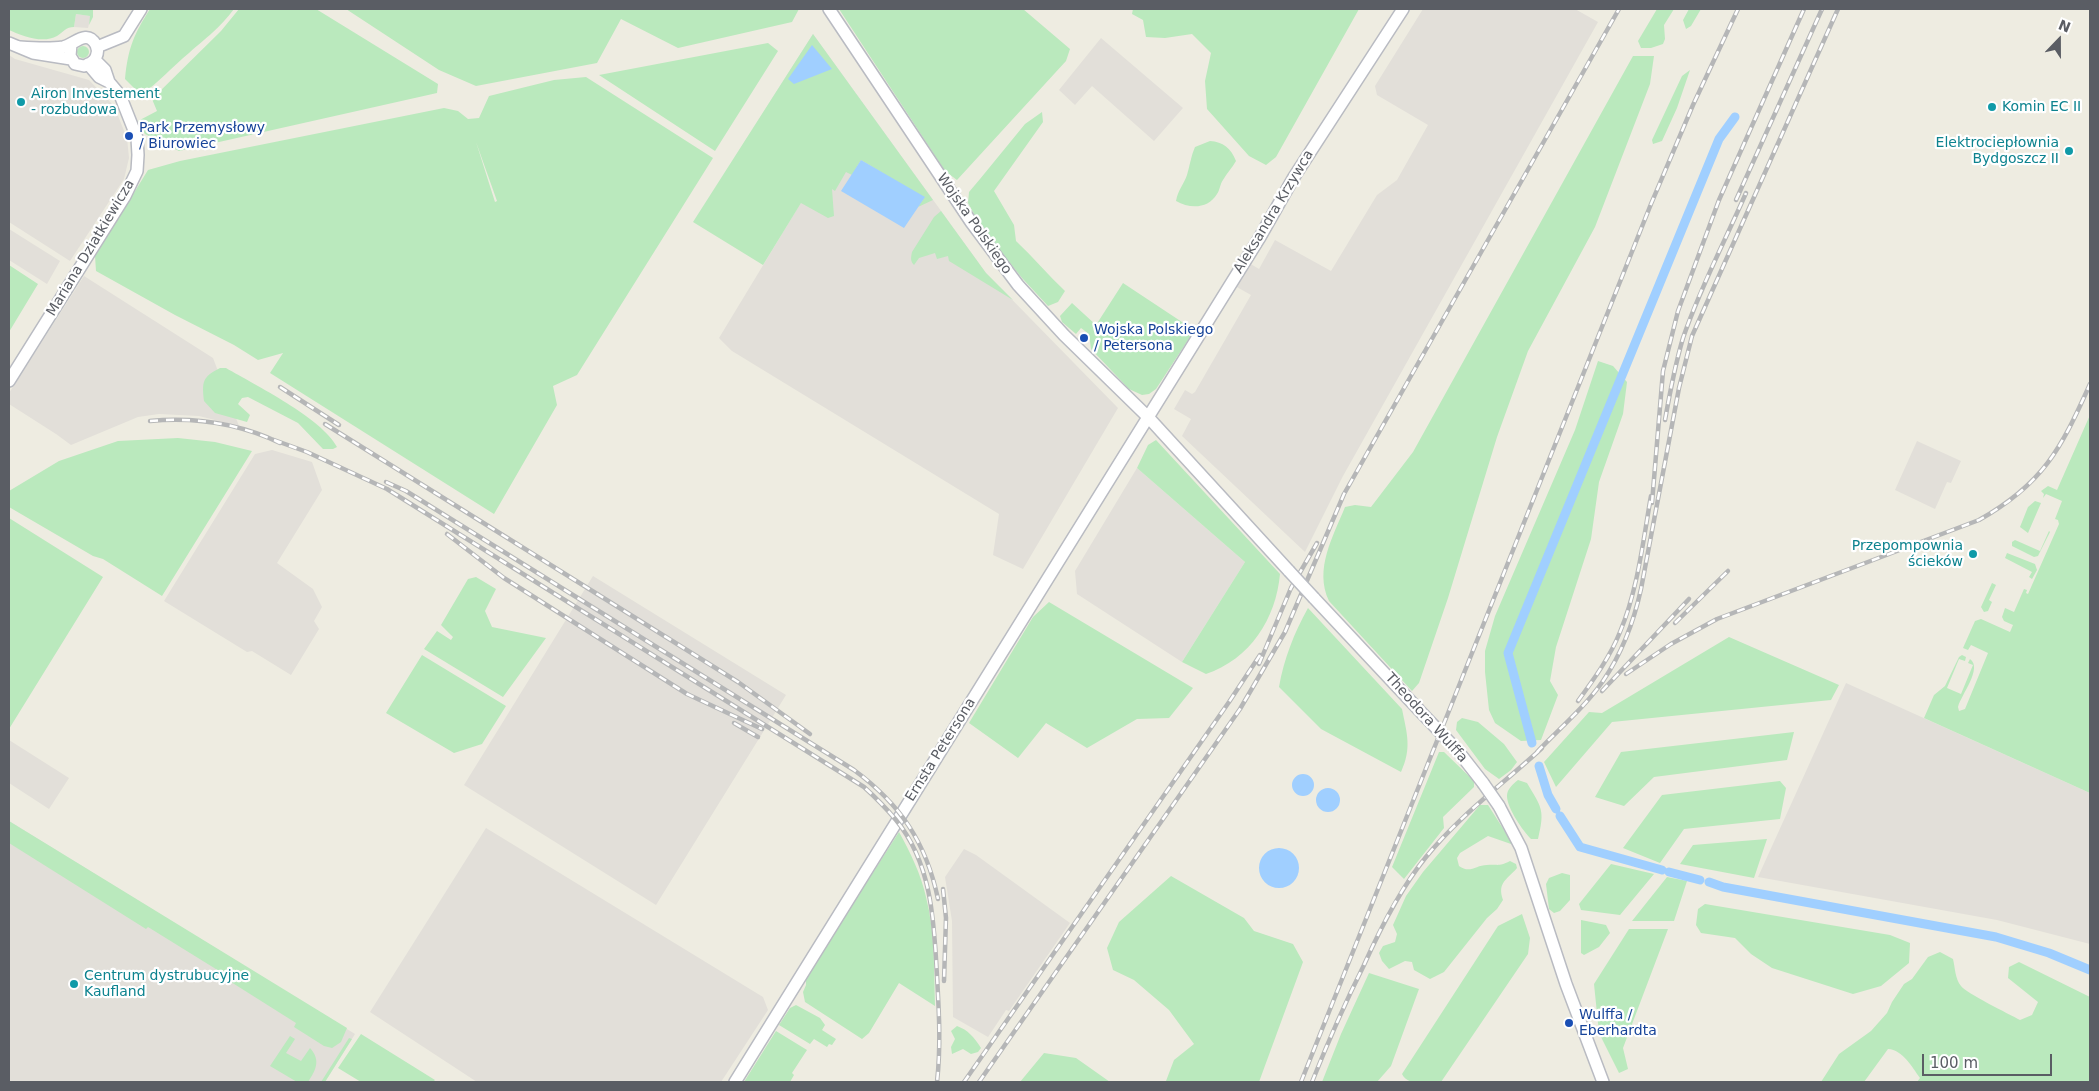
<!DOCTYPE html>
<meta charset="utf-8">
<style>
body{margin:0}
#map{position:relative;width:2099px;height:1091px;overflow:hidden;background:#eeece1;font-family:"DejaVu Sans",sans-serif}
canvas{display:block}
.frame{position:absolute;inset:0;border:10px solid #5a5d64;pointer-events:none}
.north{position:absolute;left:2034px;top:15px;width:50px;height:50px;-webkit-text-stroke:4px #fff;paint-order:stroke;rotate:22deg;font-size:14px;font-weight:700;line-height:20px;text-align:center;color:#5a5d64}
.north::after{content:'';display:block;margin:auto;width:18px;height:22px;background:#5a5d64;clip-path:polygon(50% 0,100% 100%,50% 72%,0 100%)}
.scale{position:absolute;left:1922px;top:1054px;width:130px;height:22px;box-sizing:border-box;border:2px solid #5a5d64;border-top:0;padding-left:6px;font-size:15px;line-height:18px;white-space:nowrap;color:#5a5d64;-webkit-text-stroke:4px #fff;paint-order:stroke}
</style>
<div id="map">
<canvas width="2099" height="1091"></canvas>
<div class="frame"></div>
<div class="north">N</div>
<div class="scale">100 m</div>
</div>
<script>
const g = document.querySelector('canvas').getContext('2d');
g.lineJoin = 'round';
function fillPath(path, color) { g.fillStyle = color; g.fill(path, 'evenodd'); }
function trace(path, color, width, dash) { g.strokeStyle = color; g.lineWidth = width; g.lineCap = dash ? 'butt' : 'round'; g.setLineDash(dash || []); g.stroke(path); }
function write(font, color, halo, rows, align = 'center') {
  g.font = font + ' "DejaVu Sans",sans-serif'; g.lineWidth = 4.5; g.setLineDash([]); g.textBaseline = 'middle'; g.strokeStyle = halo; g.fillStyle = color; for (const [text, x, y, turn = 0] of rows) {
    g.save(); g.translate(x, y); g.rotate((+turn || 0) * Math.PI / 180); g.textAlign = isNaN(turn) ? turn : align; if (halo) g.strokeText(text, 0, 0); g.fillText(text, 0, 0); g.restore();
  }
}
fillPath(new Path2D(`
 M1423 9H1575L1598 22 1343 476 1305 552 1182 436 1191 419 1174 409 1185 390 1192 394 1195 392 1251 295 1235 286 1249 263 1259 269 1275 240 1331 271 1377 195 1397 180 1428 125 1377 95 1375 86Z
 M76 14 91 16 88 28 74 27Z
 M813 34 986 273 1118 408 1023 569 993 555 999 514 732 351 719 338 805 196 735 157Z
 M1101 38 1183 108 1154 141 1092 86 1075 105 1059 90Z
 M9 55 15 59 89 80 114 106 127 138 129 158 124 179 70 261 9 222Z
 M9 229 60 261 47 284 9 260Z
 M84 276 213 358 239 426 199 416 159 414 138 417 71 445 56 434 9 404V393Z
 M1917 441 1961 461 1951 483 1947 482 1935 509 1895 490Z
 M272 450 312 462 322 490 277 563 313 589 322 607 314 621 319 629 291 675 252 651 247 652 164 601 255 454Z
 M1137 468 1245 562 1182 662 1077 594 1075 571Z
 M593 576 786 695 656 905 464 785Z
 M1846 683 2090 793V944L1997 920 1758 877Z
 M9 740 69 778 49 809 9 783Z
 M9 821 355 1034 325 1082H9Z
 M486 828 763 997 768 1010 721 1082H477L370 1012Z
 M964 849 976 855 1070 923 1009 1011 1006 1010 988 1037 953 1017 952 921 945 877Z`), '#e2dfd9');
fillPath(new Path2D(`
 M9 9H93V17L89 25 90 16 76 14 74 27C66 27 63 32 57 36 43 44 22 36 9 30Z
 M150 9H234C219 29 207 37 189 53 172 67 159 82 141 95L125 79C128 48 134 34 150 9Z
 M239 9H316L438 84 437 93 179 151 145 134 138 121 157 111 152 99 221 31Z
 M346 9H799L792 22 678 48 621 19 597 63 476 86 439 70Z
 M839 9H1023L1070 49 1066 61 957 180 945 171Z
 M1133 9H1359L1276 157 1266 165 1249 156 1207 109 1205 81 1211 53 1192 34 1165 38 1146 37 1143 20 1132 14Z
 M1657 9H1674L1664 25 1665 39 1663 44 1651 48H1641L1638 41Z
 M1689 9H1701L1691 26 1686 29 1683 20Z
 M813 34 933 200 918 207 924 198 861 160 852 175 846 172 835 191 832 189 834 216 828 218 801 203 763 265 693 222Z
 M768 43 778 51 715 151 599 75Z
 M77 52a6 6 0 1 1 12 0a6 6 0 1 1-12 0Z
 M1633 56H1654L1650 84 1595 227 1528 351 1497 437 1448 598 1419 683 1412 691 1329 601C1314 569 1333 537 1345 507L1355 505 1371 507 1413 452Z
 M1690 70 1677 108 1662 141 1653 144 1652 140 1682 76Z
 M586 77 713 158 577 375 553 386 557 405 494 514 270 373 283 353 258 360 234 345 175 315 96 271 95 256 148 170 180 161 444 108 458 111 468 119 479 118 489 96 554 80ZM476 142 497 201 495 202Z
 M1042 112 1043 122 994 191 1014 225 1016 241C1033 257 1048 275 1065 291L1058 302 1048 306 1022 278 981 227 968 203 969 192 980 179 1025 124Z
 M1210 141C1223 142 1231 148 1236 161 1232 168 1227 173 1223 180 1220 184 1220 190 1217 194 1208 209 1190 209 1176 201 1178 190 1184 184 1187 175 1190 165 1191 156 1195 147Z
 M941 211 986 273 1013 300 949 261 948 256 937 259 935 253 919 258 914 265C910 261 911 257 912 252L934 217Z
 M9 265 38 284 9 332Z
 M1123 283 1188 326 1190 337 1156 389 1149 394 1142 395 1129 389 1091 349 1089 334 1081 328 1076 334 1062 322 1060 316 1072 303 1096 325Z
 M1598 361 1613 366 1627 382 1623 414 1599 482 1591 539 1556 647 1550 681 1558 695 1541 740 1521 741 1495 723 1489 710 1485 672V651L1495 616 1575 430Z
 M220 368H226C255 385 322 418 337 447L333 449H323L298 423 248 397 242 398 238 404 250 415 247 422 215 413 204 401C202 382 202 377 220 368Z
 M2090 415V793L1924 718 1934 695 1945 686 1959 657 1962 655 1966 657 1965 661 1959 659 1947 688 1961 694 1973 665 1968 663 1970 659C1983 668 1961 695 1958 707L1959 711 1965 709 1988 653 1971 645 1968 650 1963 648 1975 621 1981 619 2010 632 2013 625 2004 621 2002 617 2005 608 2014 612 2024 589 2027 590 2026 593 2028 594 2059 524 2058 520 2055 519 2062 501 2046 494 2043 498 2044 494 2041 491 2048 486 2057 490Z
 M178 438 215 442 252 451 162 596 103 559 93 556 9 507V491L59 461 118 441Z
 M1156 440 1280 574C1276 619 1250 659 1206 674L1182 662 1245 562 1137 468 1148 445Z
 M2035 501 2041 503 2028 533 2020 527 2028 507Z
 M9 518 103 577 9 729Z
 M2049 531 2050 532 2038 556 2034 557 2012 546V542L2015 540 2040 551Z
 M2007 553 2035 564 2037 570 2032 579 2029 577 2032 572 2005 558Z
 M476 577 496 589 485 611 492 627 546 638 503 697 424 649 437 631 451 640 453 637 441 625 468 579Z
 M1992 583 1996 585 1989 600 1992 602 1988 611 1984 612 1981 607Z
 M1049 602 1193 688 1169 718 1137 719 1087 748 1046 723 1018 758 969 723 1033 617Z
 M1308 608 1402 709C1407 734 1412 748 1401 772L1321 729 1279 687C1284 659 1294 633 1308 608Z
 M1729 637 1839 685 1831 700 1612 722 1556 787 1544 762 1589 712 1602 713Z
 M422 655 506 706 482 744 454 753 386 713Z
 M1462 718 1478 722 1504 744 1517 762 1511 770 1499 779 1485 769 1456 730 1457 722Z
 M1794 732 1787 760 1654 777 1624 806 1595 797 1621 752Z
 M1439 752H1444L1474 781V787L1443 817 1444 828 1404 879 1392 867Z
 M1518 780 1527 783C1542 808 1545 810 1538 839H1531C1523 831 1507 808 1507 796 1507 789 1513 784 1518 780Z
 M1780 781 1786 788 1780 819 1684 829 1660 863 1623 848 1662 795Z
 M1480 805H1488L1511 841V844L1488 836 1460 853 1457 858 1459 866C1470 874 1476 865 1487 865 1499 864 1498 867 1510 861L1516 864 1517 868C1507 880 1497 882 1503 900L1497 909 1487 918 1444 972 1430 979 1414 970 1412 962 1405 961 1389 969 1382 961 1379 953 1383 946 1395 942 1397 934 1393 925 1406 896 1423 872Z
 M9 821 347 1028 341 1042 332 1048 324 1046 294 1027 296 1023 231 982 232 979 148 927 146 929 9 843Z
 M899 832C910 852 921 874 926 897 935 932 934 970 935 1006L899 983 869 1033 862 1039 805 1002 803 992 806 985V977Z
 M1767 839 1754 878 1680 864 1693 845Z
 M1611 864 1654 874 1620 915 1581 910 1579 904Z
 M1562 873 1570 875V900L1560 911 1554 913 1549 909 1546 884 1549 878Z
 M1171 876 1244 918 1254 931 1293 944 1303 962 1259 1082 1166 1081 1174 1060 1194 1044 1169 1010 1134 980 1113 970 1107 948 1119 922Z
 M1667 877 1687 881 1674 921H1632Z
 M1705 904 1890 935 1910 943 1909 963 1881 986 1853 994 1772 968 1751 954 1735 938 1701 933 1696 925 1698 909Z
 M1522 914 1530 938 1528 954 1441 1082C1429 1082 1408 1087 1402 1074L1498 926Z
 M1581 920 1606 925 1610 933 1599 947 1584 955 1581 953Z
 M1629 929H1668L1623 1048 1628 1069 1619 1073 1599 1033 1594 984Z
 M1940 952 1953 959C1955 967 1955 979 1961 986 1966 993 2009 1014 2020 1020L2032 1015 2038 1002 2008 978 2009 967 2019 962 2090 997V1082H1917L1920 1078C1912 1067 1903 1050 1888 1049L1864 1082H1821L1839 1054 1871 1031 1887 1013 1892 1002 1904 984 1912 979 1928 957Z
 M1369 973 1419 989 1391 1066 1377 1082H1322L1341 1034Z
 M796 1005 820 1018 825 1025 822 1030 836 1039 832 1045 829 1044 827 1047 814 1039 810 1044 779 1025 790 1008Z
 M957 1026C968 1030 974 1037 981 1048L978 1052 971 1054 963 1049 952 1054 951 1047 955 1039 951 1031Z
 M776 1031 807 1050 792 1073 794 1075 790 1082H744Z
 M361 1034 435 1080 433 1082H361L338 1068Z
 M290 1036 295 1039 286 1053 301 1061 310 1048C321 1060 316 1070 308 1082H297L270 1066Z
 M349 1038 352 1039 325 1082H321Z
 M1044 1053 1076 1058 1110 1082H1020Z`), '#bae9bd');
fillPath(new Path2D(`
 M812 45 832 69 794 84 788 79Z
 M861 160 925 197 904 228 841 191Z
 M1292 785a11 11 0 1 1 22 0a11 11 0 1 1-22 0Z
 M1316 800a12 12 0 1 1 24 0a12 12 0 1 1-24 0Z
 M1259 868a20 20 0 1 1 40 0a20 20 0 1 1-40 0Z`), '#a0cfff');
trace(new Path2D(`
 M1532 743 1508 653 1719 139 1735 117
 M1539 766 1548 795 1556 809
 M1560 816 1580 847 1662 870
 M1669 872 1700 880
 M1709 882 1723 887 1996 937 2049 953 2090 970`), '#a0cfff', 9);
const minor = new Path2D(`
 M829 9 971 222 1018 285 1064 335 1148 417 1289 571
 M9 43 33 53 71 59
 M20 47C34 48 49 49 63 47 74 45 87 28 96 45 98 49 98 53 96 57 94 62 89 64 84 66L75 64 70 56 71 44
 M97 47 124 36 141 9
 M95 60 105 70 109 82
 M9 381 125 196 137 171 138 155 137 138 120 95 109 82 99 77 88 64
 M1314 598 1418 709
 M1458 751 1483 783
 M1499 806 1521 848 1566 984 1603 1082
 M735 1082 1260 237 1294 177 1403 9`);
trace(minor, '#b9bbc2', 14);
trace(minor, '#fff', 11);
const rail = new Path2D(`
 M1736 200 1822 9
 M280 387 339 425
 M1665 420C1670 392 1675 365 1683 338 1700 288 1725 241 1746 193
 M150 421C195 417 238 423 280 443
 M325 424 738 682 810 734
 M274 440 307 452 387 489 864 787C875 797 886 808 896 820 932 864 934 921 937 976 939 1012 941 1046 937 1082
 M386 482 406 491 854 770C900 804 926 842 938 899
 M1652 503 1663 371 1678 311 1719 200 1804 9
 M447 534 504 578 687 694 762 729
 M1675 623 1728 571
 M1259 664 1291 588 1317 543
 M1626 674 1671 644 1717 619 1979 520C2043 484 2061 449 2090 384
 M1602 691 1689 599
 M1578 701C1594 679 1610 657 1620 632 1638 589 1643 541 1651 496
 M734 723 758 737
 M1537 752C1559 729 1585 707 1603 681 1622 653 1634 621 1641 589L1679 388 1692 336 1838 9
 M943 889 946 918 944 981
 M964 1082 1229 702 1260 655
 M979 1082 1240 709 1285 632 1344 494 1619 9
 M1301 1082 1651 204 1693 105 1738 9
 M1312 1082C1328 1042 1345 1003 1364 965 1381 927 1400 889 1426 857 1460 815 1503 784 1542 748`);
trace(rail, '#b5b6b7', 4.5);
trace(rail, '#fff', 2.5, [8]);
const minorBridge = new Path2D(`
 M1289 571 1314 598
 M1418 709 1458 751
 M1483 783 1499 806`);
trace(minorBridge, '#b9bbc2', 14, []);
trace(minorBridge, '#fff', 11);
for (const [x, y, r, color] of [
 [21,102,5,"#0f9aa8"],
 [1992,107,5,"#0f9aa8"],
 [129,136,5,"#1a4fb4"],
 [2069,151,5,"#0f9aa8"],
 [1084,338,5,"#1a4fb4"],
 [1973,554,5,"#0f9aa8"],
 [74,984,5,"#0f9aa8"],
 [1569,1023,5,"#1a4fb4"]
]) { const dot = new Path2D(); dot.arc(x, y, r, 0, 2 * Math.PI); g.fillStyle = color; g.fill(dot); trace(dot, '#fff', 2); }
write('14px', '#0d838f', '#fff', [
 ["Airon Investement",31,94],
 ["- rozbudowa",31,110],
 ["Komin EC II",2002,107],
 ["Elektrociepłownia",2059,143,"right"],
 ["Bydgoszcz II",2059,159,"right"],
 ["Przepompownia",1963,546,"right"],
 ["ścieków",1963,562,"right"],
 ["Centrum dystrubucyjne",84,976],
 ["Kaufland",84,992]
], 'left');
write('14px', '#164399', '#fff', [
 ["Park Przemysłowy",139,128],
 ["/ Biurowiec",139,144],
 ["Wojska Polskiego",1094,330],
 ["/ Petersona",1094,346],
 ["Wulffa /",1579,1015],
 ["Eberhardta",1579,1031]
], 'left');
write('14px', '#5a5d64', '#fff', [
 ["Aleksandra Krzywca",1274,212,-59],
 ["Wojska Polskiego",974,224,55],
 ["Mariana Dziatkiewicza",91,248,-59],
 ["Theodora Wulffa",1426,718,48],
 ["Ernsta Petersona",941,750,-58]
]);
</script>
